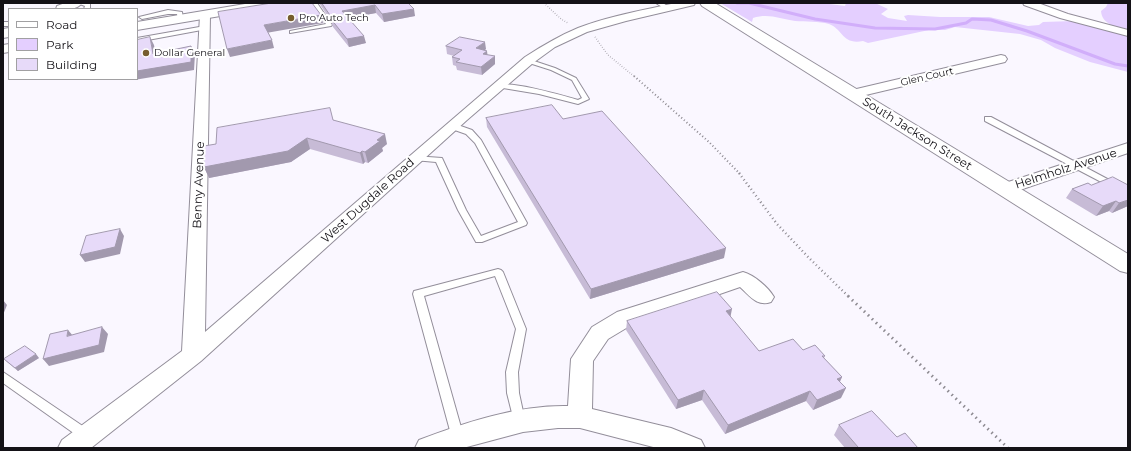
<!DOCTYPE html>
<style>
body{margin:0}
#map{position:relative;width:1131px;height:451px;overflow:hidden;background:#faf7ff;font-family:Montserrat,sans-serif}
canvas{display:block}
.frame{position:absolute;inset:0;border:4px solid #141217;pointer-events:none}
.legend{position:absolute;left:8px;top:8px;width:130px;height:72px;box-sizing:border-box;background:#fff;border:1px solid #a1a0a2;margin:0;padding:5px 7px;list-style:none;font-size:12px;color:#141217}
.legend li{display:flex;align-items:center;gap:8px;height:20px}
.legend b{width:20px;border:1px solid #a1a0a2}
</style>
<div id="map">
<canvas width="1131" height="451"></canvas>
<div class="frame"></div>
<ul class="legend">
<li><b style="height:5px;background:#fff"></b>Road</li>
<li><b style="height:11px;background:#e4cfff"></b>Park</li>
<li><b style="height:11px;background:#e7daf9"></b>Building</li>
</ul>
</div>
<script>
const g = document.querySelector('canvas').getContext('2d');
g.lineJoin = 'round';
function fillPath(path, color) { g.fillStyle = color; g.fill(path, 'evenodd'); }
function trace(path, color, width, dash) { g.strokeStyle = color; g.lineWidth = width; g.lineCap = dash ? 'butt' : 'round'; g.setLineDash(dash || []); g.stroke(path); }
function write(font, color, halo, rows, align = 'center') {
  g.font = font + ' Montserrat,sans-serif'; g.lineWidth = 4; g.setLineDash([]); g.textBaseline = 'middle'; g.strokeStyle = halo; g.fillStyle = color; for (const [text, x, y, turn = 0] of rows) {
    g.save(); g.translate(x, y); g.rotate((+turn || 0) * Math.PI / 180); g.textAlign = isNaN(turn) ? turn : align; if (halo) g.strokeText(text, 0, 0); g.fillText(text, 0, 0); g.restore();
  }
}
fillPath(new Path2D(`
 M720 3H822L845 6 846 3H875L888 9 881 14 888 18 907 21 904 16 908 15 940 17H989L1028 26 1039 25 1043 22 1074 21 1128 36V72L1090 62 1055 48 1041 40 1020 34 955 27 945 30H929L868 43 863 41C842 45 843 29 829 24 819 21 806 22 795 21 780 19 769 13 753 18L752 22Z
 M1108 3H1128V30C1117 27 1102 25 1101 11L1106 7Z`), '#e4cfff');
trace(new Path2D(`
 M737 3H749L815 19 875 28 935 29 966 23 972 19 991 20 1027 31 1115 64 1128 66`), '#d1aefa', 3);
const service = new Path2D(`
 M77 3 90 4V9H84L85 6Z
 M311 3H317L332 25 331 26 290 33V31L326 24Z
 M656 3H663L670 8 665 9Z
 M168 10 182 12 183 19 178 20 177 14H168L142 19 139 17Z
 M3 22H9V26H3Z
 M205 26 207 27V29L137 42V38Z
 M528 59 555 68 576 78 589 99 578 104 539 94 497 87 496 86C505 79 565 96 578 100L582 98 572 80 551 70 526 62V60Z
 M985 117H991L1128 190V196L985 121Z
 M449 124H455L472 130 481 140 527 223 526 225 482 242H476L458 210 436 162 414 160 413 158 414 156 442 158 466 210 481 236 518 222 475 143 466 134 449 128Z
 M498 269 501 270 503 272 526 329 518 372 519 393 525 421 523 425 519 427 515 425 507 393 506 372 516 329 495 276 424 296 464 438 462 442 458 444 454 442 452 438 413 294 414 291 418 290Z
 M3 372 90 431 92 435 90 439 86 441 82 439 3 383Z`);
const minor = new Path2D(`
 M676 3H695L694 5 626 21 587 32 555 47 533 63 467 120 201 361 91 448H58L62 440 182 351 200 15 201 13H209L210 15 205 332 525 57C542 46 559 36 578 28 609 16 644 10 676 3Z
 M1023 3H1038L1068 14 1128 30V36L1060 18 1024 5Z
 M1001 55 1005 56 1007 59 1005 62 853 98 848 97 846 94 848 91Z
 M1128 143V153L1011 193 1005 194 999 193 997 189 999 185Z
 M743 272C754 275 768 287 774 297L771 302C757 307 750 296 740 287L633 324 608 339 593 361 592 409 671 428 701 440 705 448H657L580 428H558L523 432 463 448H415L419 440C466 422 518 405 568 406L571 359 592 327 617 312Z`);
const tertiary = new Path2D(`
 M65 3H82C76 11 65 9 56 9L57 6Z
 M700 3H715L1128 254V273L1120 271 702 6Z
 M9 28V37L3 38V29Z`);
const secondary = new Path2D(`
 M251 3H280L278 6 274 7 137 30V22Z
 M9 44V52L3 53V45Z`);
trace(service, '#938e9a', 2);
trace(minor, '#938e9a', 2);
trace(tertiary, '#938e9a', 2);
trace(secondary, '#938e9a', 2);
trace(new Path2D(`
 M544 3 561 19 568 23
 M595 37 608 55 635 77`), '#8d8a91', 1.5, [0.5, 2]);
trace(new Path2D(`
 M634 76 709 142 740 174`), '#8d8a91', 2, [1, 2.5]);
trace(new Path2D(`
 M739 173 777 224 809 258 849 297`), '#8d8a91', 2.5, [1, 3]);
trace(new Path2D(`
 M848 296 1008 448`), '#8d8a91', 3, [1.5, 4]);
fillPath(service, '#fff');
fillPath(minor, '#fff');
fillPath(tertiary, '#fff');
fillPath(secondary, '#fff');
fillPath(new Path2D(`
 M319 3H408L415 16 384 22 376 13 348 18 366 43 349 47 333 27 331 21Z
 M446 46 486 49 485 50 487 51V55L495 64 482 75 457 70 456 66 453 65 452 57 454 56 447 54Z
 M486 118 563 119 724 258 590 299 487 127Z
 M333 120 387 144 382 148 383 151 368 163 365 162 363 164 310 149 291 162 209 178 204 167 216 144Z
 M1088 183 1128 206 1112 213 1109 211 1096 216 1066 198 1072 189Z
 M730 317 759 351 803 350 825 356 824 358 842 377 840 382 841 398 813 410 806 401 725 434 702 400 676 409 626 330 627 321Z
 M39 358 18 371 7 362 4 359Z
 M839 425 897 437 918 448H845L834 435Z`), '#c7bbd6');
fillPath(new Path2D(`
 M375 5 376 13 344 19 342 11Z
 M414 9 415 16 384 22 382 14Z
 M321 15 323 23 266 33 264 25Z
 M364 36 366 43 349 47 347 39Z
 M150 37 154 45 157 62 153 54Z
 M272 40 274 48 230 57 227 49Z
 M485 42 486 49 477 56 476 48Z
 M191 46 195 54 194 70 134 80V79H137V71Z
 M487 51 488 59 483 54Z
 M495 56V64L482 75 481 67Z
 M385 134 387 144 382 148 383 151 368 163 365 152 377 140Z
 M307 138 310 149 291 162 209 178 204 167Z
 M362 151 365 162 363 164 360 153Z
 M1128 200V206L1112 213 1119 203Z
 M1116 201 1109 211 1096 216 1103 206Z
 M120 229 124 236 120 254 85 262 80 255Z
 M726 248 724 258 590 299 591 289Z
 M3 300 7 305 3 315Z
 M732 309 730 319 726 311Z
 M102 327 108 334 104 352 49 366 43 359Z
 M68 330 74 337 67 336Z
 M36 354 39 358 18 371 15 368Z
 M842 377 837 387V379Z
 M846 388 841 398 813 410 817 400Z
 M704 390 702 400 676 409 678 400Z
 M810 391 806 401 725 434 728 425Z`), '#a299ae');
const building = new Path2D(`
 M272 3H312L321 15 264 25 272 40 227 49 218 12Z
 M322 3H408L414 9 382 14 375 5 342 11 364 36 347 39 331 19V17Z
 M150 37 153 54 191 46V62L137 71V40Z
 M460 37 485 42 476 48 487 51 483 54 495 56 481 67 456 62 460 59 452 57 462 50 446 46Z
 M552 105 563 119 602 111 726 248 591 289 486 118Z
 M330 108 333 120 385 134 377 140 380 141 365 152 362 151 360 153 307 138 288 151 204 167V146L216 144 217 128Z
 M1113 177 1128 185V200L1119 203 1116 201 1103 206 1072 189 1088 183 1091 185Z
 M120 229 115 247 80 255 86 236Z
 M717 292 732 309 726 311 759 351 793 339 803 350 815 345 825 356H822L842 377 837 379 846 388 817 400 810 391 728 425 704 390 678 400 627 321Z
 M102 327 99 345 43 359 50 334 68 330 67 336Z
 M25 346 36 354 15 368 4 359Z
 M872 411 897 437 905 433 918 448H856L858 447 839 425Z`);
fillPath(building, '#e7daf9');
trace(building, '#a299ae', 1);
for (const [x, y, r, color] of [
 [291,18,4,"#765d2e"],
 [146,53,4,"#765d2e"]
]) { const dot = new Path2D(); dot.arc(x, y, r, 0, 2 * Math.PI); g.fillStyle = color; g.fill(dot); trace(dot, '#fff', 1.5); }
write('10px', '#141217', '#fff', [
 ["Pro Auto Tech",299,18],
 ["Dollar General",154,53]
], 'left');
write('10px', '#141217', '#fff', [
 ["Glen Court",927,77,-13]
]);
write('12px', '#141217', '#fff', [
 ["South Jackson Street",917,134,32],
 ["Helmholz Avenue",1066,169,-18],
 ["Benny Avenue",199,185,-88],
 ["West Dugdale Road",368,201,-42]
]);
</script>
